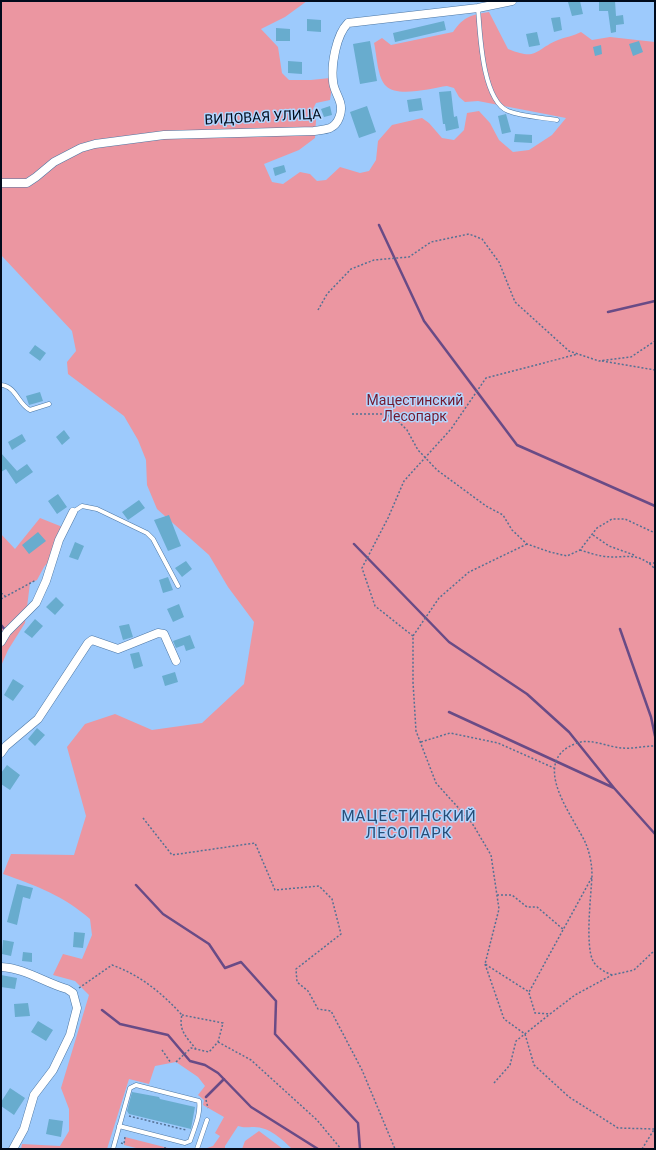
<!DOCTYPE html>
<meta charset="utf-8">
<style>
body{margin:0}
#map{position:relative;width:656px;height:1150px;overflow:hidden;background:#9dcafc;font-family:Roboto,sans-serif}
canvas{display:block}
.frame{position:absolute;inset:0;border:2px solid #000b1c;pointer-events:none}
</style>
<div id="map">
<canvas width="656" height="1150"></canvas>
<div class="frame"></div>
</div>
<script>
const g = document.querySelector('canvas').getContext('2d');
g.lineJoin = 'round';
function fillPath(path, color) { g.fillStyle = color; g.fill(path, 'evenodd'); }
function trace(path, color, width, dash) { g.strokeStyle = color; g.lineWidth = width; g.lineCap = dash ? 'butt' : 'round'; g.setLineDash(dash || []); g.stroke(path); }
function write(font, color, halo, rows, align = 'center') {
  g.font = font + ' Roboto,sans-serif'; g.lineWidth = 3; g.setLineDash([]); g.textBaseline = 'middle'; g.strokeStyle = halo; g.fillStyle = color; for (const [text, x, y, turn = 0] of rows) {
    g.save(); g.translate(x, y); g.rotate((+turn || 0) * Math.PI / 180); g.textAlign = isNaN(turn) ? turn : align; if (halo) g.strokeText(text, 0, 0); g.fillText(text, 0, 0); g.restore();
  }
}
fillPath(new Path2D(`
 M1 1H307L285 17 261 29 278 47 282 73 289 80H311L330 78 332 87 330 100 316 103 312 111 316 120 315 138 299 150 264 164 272 182 283 184 300 172 310 174 317 181 326 180 340 167 360 173 369 171 376 160 378 141 392 125 422 118 429 123 442 138 454 140 464 130 467 113 479 111 490 123 499 140 513 152 529 150 552 135 566 118 478 101 465 102 459 97 454 88 447 86C431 88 398 98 386 86 377 77 377 55 374 43L382 38 391 45 453 32C464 16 471 15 489 12L508 49C538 61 534 50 558 40 565 37 574 36 581 32L592 40 610 37 655 42V1149H292C282 1139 269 1127 254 1127 247 1127 244 1128 238 1126L225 1146V1149H204L213 1146 220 1136 215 1133 224 1117 203 1105 204 1100 198 1095 205 1086 198 1077 176 1062 155 1066 149 1084 129 1079 107 1149H21L22 1144 60 1146 69 1131V1109L61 1088 89 995 75 981 53 975 63 954 82 959 92 935 90 919C64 896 35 885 3 874L11 854 74 855 86 816 67 747 85 724 115 714 152 730 202 723 244 684 254 622 228 587 209 555 157 509 147 485 146 460 138 440 124 416 68 374 67 362 76 351 72 331 1 255Z
 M40 518 65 528 54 555 44 567 37 580 30 583 25 623 8 650 1 666V534L15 549Z
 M259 1131 283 1149H242L245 1141Z
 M125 1137 172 1149H140L124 1145Z`), '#eb96a1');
trace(new Path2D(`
 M379 225 424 321 517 445 655 506
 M608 312 655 301
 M354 544 449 642 527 694 569 732 614 788
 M1 625 6 631
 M620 629 651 717 655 736
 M449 712 614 788 655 834
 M136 885 163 914 209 944 225 968 241 962 276 1001 275 1034 358 1123 360 1149
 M102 1010 120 1024 168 1035 190 1061 205 1065 218 1073 251 1107 318 1149
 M206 1097 224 1079`), '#694b86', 2.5);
fillPath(new Path2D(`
 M573 1H580L583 14 572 16 568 2Z
 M599 1H615L616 16 623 15 624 24 616 25V32L611 33 608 11H599Z
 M560 17 562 30 554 32 551 18Z
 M307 19 321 20V32L307 31Z
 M444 21 446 30 395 42 393 33Z
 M276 28 290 29V41H276Z
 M537 32 540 45 529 47 526 34Z
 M370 41 377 81 360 84 353 44Z
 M639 41 643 52 633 56 629 44Z
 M601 45 602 54 595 56 593 47Z
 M288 61 302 62V74L288 73Z
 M451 91 454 117 457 116 459 128 446 131 445 124H443L439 92Z
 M421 98 423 110 409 112 407 100Z
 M330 106 332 115 324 117 321 109Z
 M367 106 376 132 359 138 350 112Z
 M506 114 511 132 502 134 498 116Z
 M515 134 532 135V143L514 142Z
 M284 165 286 172 275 176 273 168Z
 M35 345 46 353 40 361 29 353Z
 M40 392 43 401 29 405 26 396Z
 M64 430 70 438 62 445 56 437Z
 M22 434 26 441 12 450 8 442Z
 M1 453 17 471 27 464 33 472 16 484 6 469 1 472Z
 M58 494 67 507 57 514 48 501Z
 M139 500 145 508 128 520 122 512Z
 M169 515 181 546 168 551 154 520Z
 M38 532 46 541 29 554 22 545Z
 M75 542 84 546 78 560 69 557Z
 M186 561 192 569 182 577 175 568Z
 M168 577 173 590 163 593 159 580Z
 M56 597 64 605 55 615 46 607Z
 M179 604 184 617 173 622 167 609Z
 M35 619 43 626 32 638 24 632Z
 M129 624 133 637 123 640 119 626Z
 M190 635 195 648 186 651 184 645 176 648 173 641Z
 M139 652 143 666 134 669 130 654Z
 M175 672 178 682 165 686 162 676Z
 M13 679 24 686 13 701 4 695Z
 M37 728 45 735 35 746 28 739Z
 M7 765 20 775 10 790 1 784V773Z
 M17 884 33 888 30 899 23 897 17 925 7 922Z
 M74 932 85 933 83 948 73 947Z
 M3 940 14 942 11 956 2 954Z
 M23 952 32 953V962L22 961Z
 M1 975 17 978 15 989 1 987Z
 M28 1003 30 1016 15 1017 14 1004Z
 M38 1021 53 1030 46 1041 31 1032Z
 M10 1088 25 1098 14 1115 1 1106V1102Z
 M132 1092 159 1097 160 1099 195 1107 191 1129 129 1114 127 1111Z
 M49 1119 63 1121 61 1137 46 1134Z`), '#68acce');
const lane = new Path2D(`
 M478 8C480 33 482 100 508 111 523 117 541 117 557 120
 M1 385C16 386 18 404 30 410L49 404
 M73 512 82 506 97 509 147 533 153 539 178 586
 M113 1149 130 1088 136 1085 199 1101C201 1114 194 1129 190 1141L185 1143 119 1126
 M197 1149 207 1120`);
const street = new Path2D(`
 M1 183H27L36 177 54 162 81 148 95 144 164 135 314 131C319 130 325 130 330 128 339 124 343 111 340 102 338 95 333 88 333 81 331 65 336 35 348 23L478 8 512 1
 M1 642 7 632 36 603 46 581 59 540 73 512
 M1 753 6 746 38 719 88 643 92 640 118 649 158 633 164 634 176 661
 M1 967C25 968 45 983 67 989L73 993 77 1008 70 1035 53 1070 34 1095 24 1129 13 1149`);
trace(lane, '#4d77a4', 5);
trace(street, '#4d77a4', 9);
trace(new Path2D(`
 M318 310 327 294 351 269 374 260 409 257 431 242 469 234 482 239 499 262 515 302 569 351 599 361 631 357 655 341
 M602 361 655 370
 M352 414H386L400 423 407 430 418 450 437 470 486 506 503 515 512 530 527 544 550 552 567 556 580 550 597 528 612 519H625L655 533
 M593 535 609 546 634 555
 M527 544 469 572 439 598 413 636V682L416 731 436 783 472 823 491 855 499 909 485 964 529 992 592 877
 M580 550C587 552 595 555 602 556 624 560 636 549 655 569
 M649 563H655
 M1 593 5 596
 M1 599 36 580
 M413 636 375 606 362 568 388 518 404 481 451 429 486 378 578 354
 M421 742 450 733 498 743 554 768
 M143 818 172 855 255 843 275 890 319 886 332 899 341 934 296 969 297 982 308 991 318 1009 331 1011 362 1070 395 1149
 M497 895H512L527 907H537L564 930
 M485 964 504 1019 525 1034 534 1065 569 1097 618 1128 654 1129
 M612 975C605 972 597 968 593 961 585 945 591 896 592 876 592 865 590 854 586 844 574 817 527 761 577 743 591 738 608 747 622 748 632 749 644 746 655 746
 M79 988 112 965C140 975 162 993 182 1015 178 1030 187 1038 196 1049
 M529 993 535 1013 550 1014 575 995 612 975 634 970 655 950
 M218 1042 251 1060 317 1120 341 1149
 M162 1050 171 1063
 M176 1062 191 1048 209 1052 218 1042 223 1023 182 1015
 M494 1083 510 1065 516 1041 550 1014
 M206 1100 208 1108
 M129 1116 186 1130
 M121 1143 124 1144 125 1137
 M165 1149V1147
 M642 1149 655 1128`), '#547194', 1.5, [2, 2]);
trace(lane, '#fff', 4);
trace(street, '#fff', 8);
write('14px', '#000b1c', '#b2d6ff', [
 ["ВИДОВАЯ УЛИЦА",263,118,-3]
]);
write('14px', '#731a2f', '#b2d6ff', [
 ["Мацестинский",415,401],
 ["Лесопарк",415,417]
]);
g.letterSpacing = '1px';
write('15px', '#264e79', '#b2d6ff', [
 ["МАЦЕСТИНСКИЙ",409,817],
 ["ЛЕСОПАРК",409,834]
]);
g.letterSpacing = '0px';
</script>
